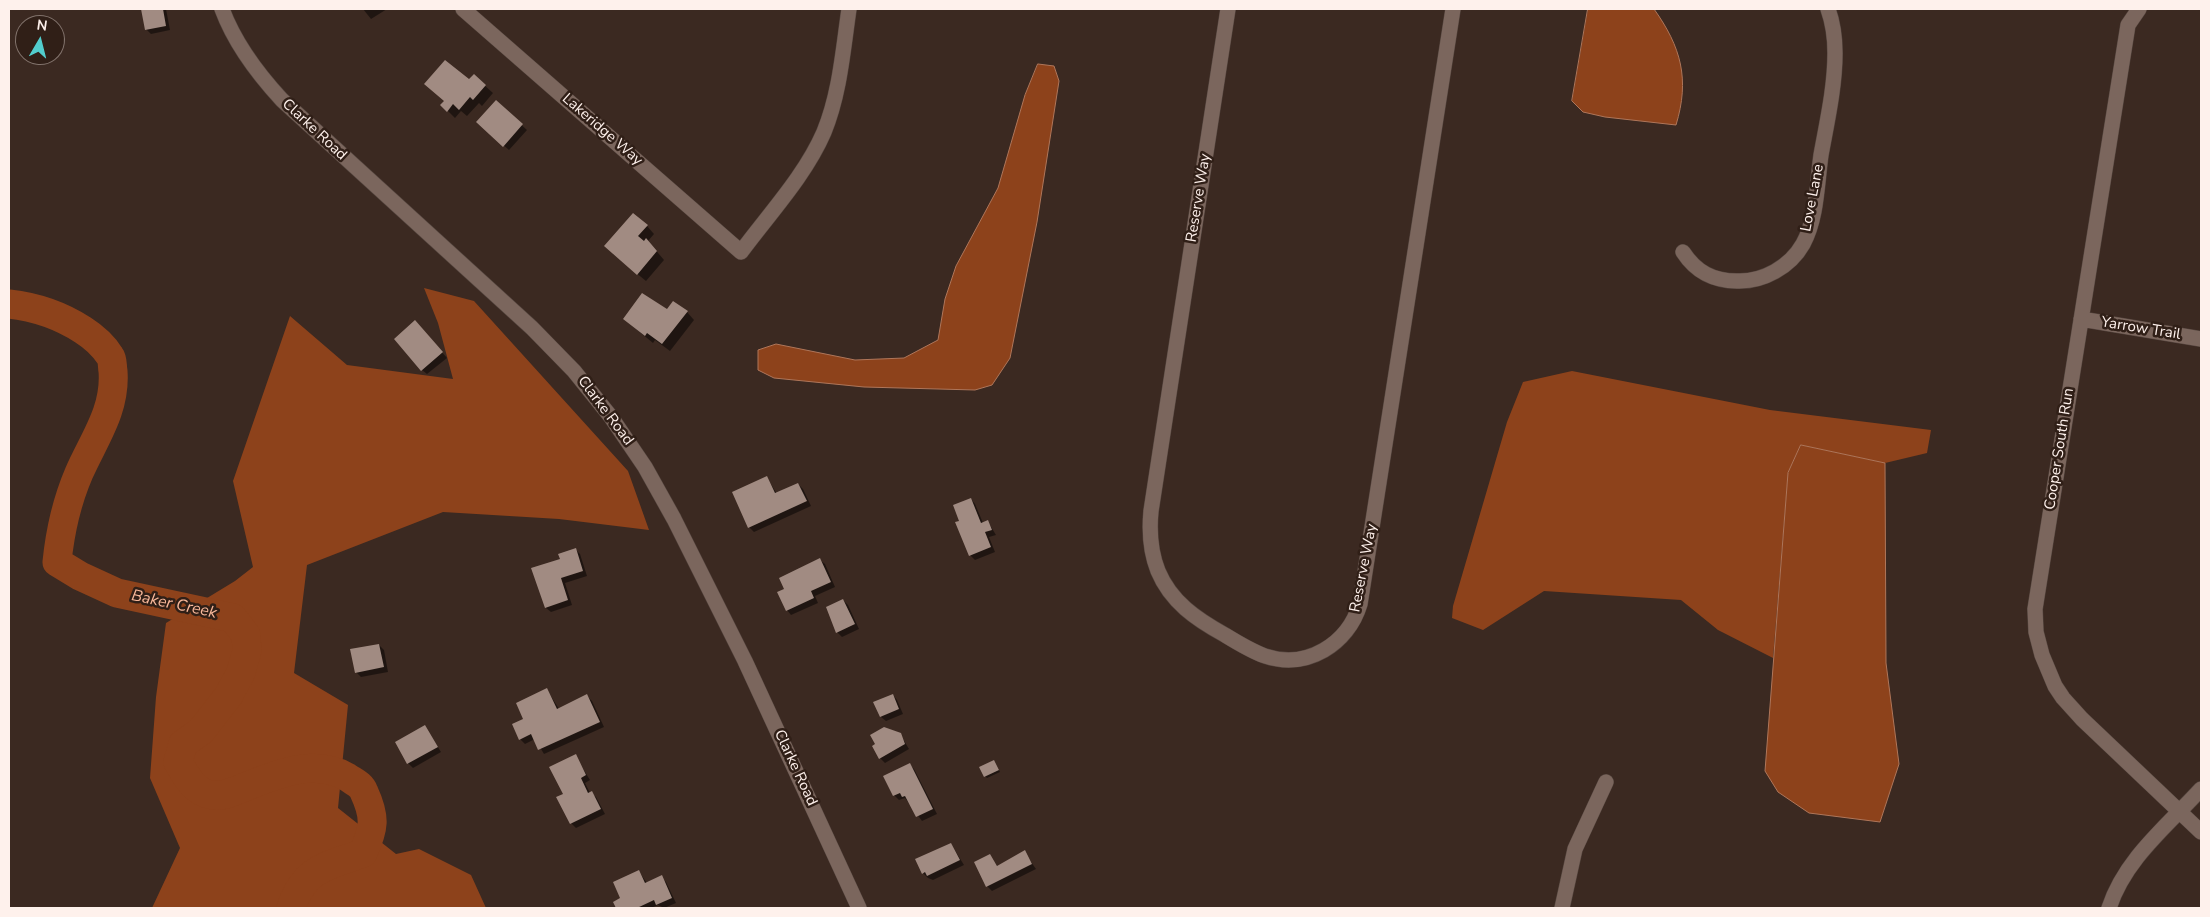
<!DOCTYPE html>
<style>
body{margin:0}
#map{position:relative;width:2210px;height:917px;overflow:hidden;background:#3b2921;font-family:"Nunito Sans",sans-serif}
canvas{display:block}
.frame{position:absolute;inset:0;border:10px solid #fef1ec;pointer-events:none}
.north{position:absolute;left:15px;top:15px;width:50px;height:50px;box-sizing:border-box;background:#301f17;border:1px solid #82736c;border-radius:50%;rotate:8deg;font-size:14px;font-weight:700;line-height:20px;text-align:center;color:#fef1ec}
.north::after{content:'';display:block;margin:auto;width:18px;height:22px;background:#52cdcd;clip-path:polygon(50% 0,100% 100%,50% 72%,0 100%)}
</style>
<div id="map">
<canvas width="2210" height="917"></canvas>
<div class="frame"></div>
<div class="north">N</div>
</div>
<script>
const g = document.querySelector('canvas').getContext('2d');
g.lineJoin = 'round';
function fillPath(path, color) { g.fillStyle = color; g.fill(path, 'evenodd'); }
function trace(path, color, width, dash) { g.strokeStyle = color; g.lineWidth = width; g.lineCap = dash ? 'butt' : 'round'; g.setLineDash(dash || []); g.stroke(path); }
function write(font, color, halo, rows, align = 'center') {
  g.font = font + ' "Nunito Sans",sans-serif'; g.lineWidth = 5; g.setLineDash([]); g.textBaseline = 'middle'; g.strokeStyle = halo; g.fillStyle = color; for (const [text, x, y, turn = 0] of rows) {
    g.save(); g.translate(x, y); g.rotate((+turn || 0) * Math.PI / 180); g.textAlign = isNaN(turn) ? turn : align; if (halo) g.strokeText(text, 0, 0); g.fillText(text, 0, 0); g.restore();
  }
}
fillPath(new Path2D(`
 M424 288 474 301 628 471 649 530 559 519 443 512 307 565 294 673 348 705 338 808 396 854 419 849 471 875 486 908H152L180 848 150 778 156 697 166 623 235 581 253 567 233 481 290 316 347 365 453 379 438 323Z
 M1572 371 1770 410 1931 430 1927 453 1885 463 1801 445 1788 473 1773 658 1718 630 1681 600 1544 591 1483 630 1452 618 1453 606 1507 422 1523 382Z`), '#8d421b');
const water = new Path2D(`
 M1588 9H1654C1681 47 1690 79 1676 125L1605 117 1583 112 1572 101Z
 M1038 64 1054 66 1059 81 1037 222 1010 358 992 385 975 390 864 387 774 378 758 370V350L776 344 855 360 904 358 938 340 945 299 956 266 998 188 1025 95Z
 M1801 445 1885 463 1886 663 1899 764 1880 822 1809 813 1778 792 1765 771 1788 473Z`);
fillPath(water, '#8d421b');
trace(water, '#af765a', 1);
fillPath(new Path2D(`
 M142 9H166L170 30 151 34 146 29Z
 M363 9H387L371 19Z
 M474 76 493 93 482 106 479 103 467 116 461 111 455 118 442 105Z
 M496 102 527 130 509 150 483 127Z
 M647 226 654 234 648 241 664 260 646 281 613 254Z
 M687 312 694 320 670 351 655 340 653 343 624 319Z
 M420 327 447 358 427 374 422 370Z
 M767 478 777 494 798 484 803 489 811 506 754 532 749 527Z
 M971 499 975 504 983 523 988 522 996 535 989 537 995 552 975 560 970 555 961 522Z
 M575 549 580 554 587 576 565 583 572 605 551 612 546 608 562 559Z
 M820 560 825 564 835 587 815 596 818 603 791 615 787 610 786 589Z
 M843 600 848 605 859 629 842 637 837 632Z
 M379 645 384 650 388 672 361 677 356 672Z
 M547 690 559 709 587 696 592 701 604 727 544 754 535 739 525 744 520 739 525 719Z
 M893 695 897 700 903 714 886 721 881 717Z
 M425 727 441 752 413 768 408 763Z
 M900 734 909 749 885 763 880 758Z
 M575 756 590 780 585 783 590 793 596 797 605 814 576 828 571 823 564 794Z
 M994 761 1000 772 987 778 985 776Z
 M909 764 914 769 937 814 922 821 905 798 899 800 894 795 885 776Z
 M951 844 964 865 933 880 928 878 923 873Z
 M1024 852 1036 869 992 891 987 886 990 856 998 867Z
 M639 872 647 883 661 877 666 882 676 903 664 908 658 905 651 908H617L614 902 622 899Z`), '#0007');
trace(new Path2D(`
 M9 304C36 307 60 315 83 330 94 337 103 345 110 356 113 360 112 366 113 371 116 410 94 439 79 473 67 501 60 532 57 562L80 576 117 593 233 618 246 635 247 651 241 672 229 695 201 731 183 744 178 762C186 776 194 792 212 795 223 797 235 791 245 787 277 774 314 758 347 777 354 782 361 784 364 792 376 818 374 828 363 853 326 867 305 867 291 908`), '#8d421b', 29);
fillPath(new Path2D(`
 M141 9H163L166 26 145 30Z
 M445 60 469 79 474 74 486 85 473 100 470 97 459 110 453 104 447 112 440 105 444 101 424 84Z
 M496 100 523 124 503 147 476 122Z
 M633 213 648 225 638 236 644 241 646 238 657 251 637 275 604 246Z
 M642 293 667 309 673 301 688 311 662 344 647 333 645 336 623 319Z
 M415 320 443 352 421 371 394 339Z
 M767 476 775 493 798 483 807 501 748 528 732 492Z
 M971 498 981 523 988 520 992 530 985 532 991 547 969 556 955 522 959 521 953 505Z
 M576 548 583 571 561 578 568 600 545 608 531 568 560 559 558 554Z
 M820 558 831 582 811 591 814 598 786 611 777 592 784 589 779 578Z
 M843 599 855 624 836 633 826 607Z
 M379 644 384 667 355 673 350 649Z
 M547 688 557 709 587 694 600 722 538 750 531 734 519 740 512 724 523 719 516 703Z
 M893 694 899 709 880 717 873 702Z
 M425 725 438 747 407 764 395 742Z
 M884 727 901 733 905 744 879 759 872 746 875 744 870 735Z
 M576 754 586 775 581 778 588 793 592 791 601 809 570 824 556 797 563 794 549 767Z
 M994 760 999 770 984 777 979 767Z
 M910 763 933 809 916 817 905 796 902 797 900 793 893 796 883 776Z
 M951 843 960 860 927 876 925 872 922 874 915 859Z
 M1025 850 1032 864 986 887 974 862 990 854 997 866Z
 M639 870 645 883 662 875 672 898 656 905 654 900 637 908H616L613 902 620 898 613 882Z`), '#a18b82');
const minor = new Path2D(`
 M463 9 741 252C769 214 805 176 824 132 840 93 843 50 849 9
 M1228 9 1151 511C1149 532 1150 551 1158 571 1171 602 1196 619 1225 635 1238 643 1251 651 1265 656 1307 670 1348 644 1360 604L1453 9
 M2139 9 2128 25 2035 609 2036 632 2042 655 2055 686 2063 698 2082 719 2201 832
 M1683 252C1696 272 1713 281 1737 281 1763 282 1790 267 1803 244 1817 219 1817 183 1821 155 1827 122 1835 87 1835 53 1835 38 1833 23 1828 9
 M2081 319 2201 339
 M1562 908 1575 849 1606 782
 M2109 908C2125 859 2167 826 2201 789`);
const tertiary = new Path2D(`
 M222 9C235 44 257 73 282 100L532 328 574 371 611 417 645 467 674 519 745 661 859 908`);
trace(minor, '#564740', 16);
trace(tertiary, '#564740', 16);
trace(minor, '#7b665d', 15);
trace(tertiary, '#7b665d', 15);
write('15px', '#fef1ec', '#301f17', [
 ["Clarke Road",314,130,43],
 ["Lakeridge Way",602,130,41],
 ["Reserve Way",1199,198,-81],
 ["Love Lane",1813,198,-79],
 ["Yarrow Trail",2141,329,9],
 ["Clarke Road",605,411,53],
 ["Cooper South Run",2060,449,-81],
 ["Reserve Way",1364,568,-79],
 ["Clarke Road",795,768,65]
]);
write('italic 16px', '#f9b89a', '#301f17', [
 ["Baker Creek",174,605,12]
]);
</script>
